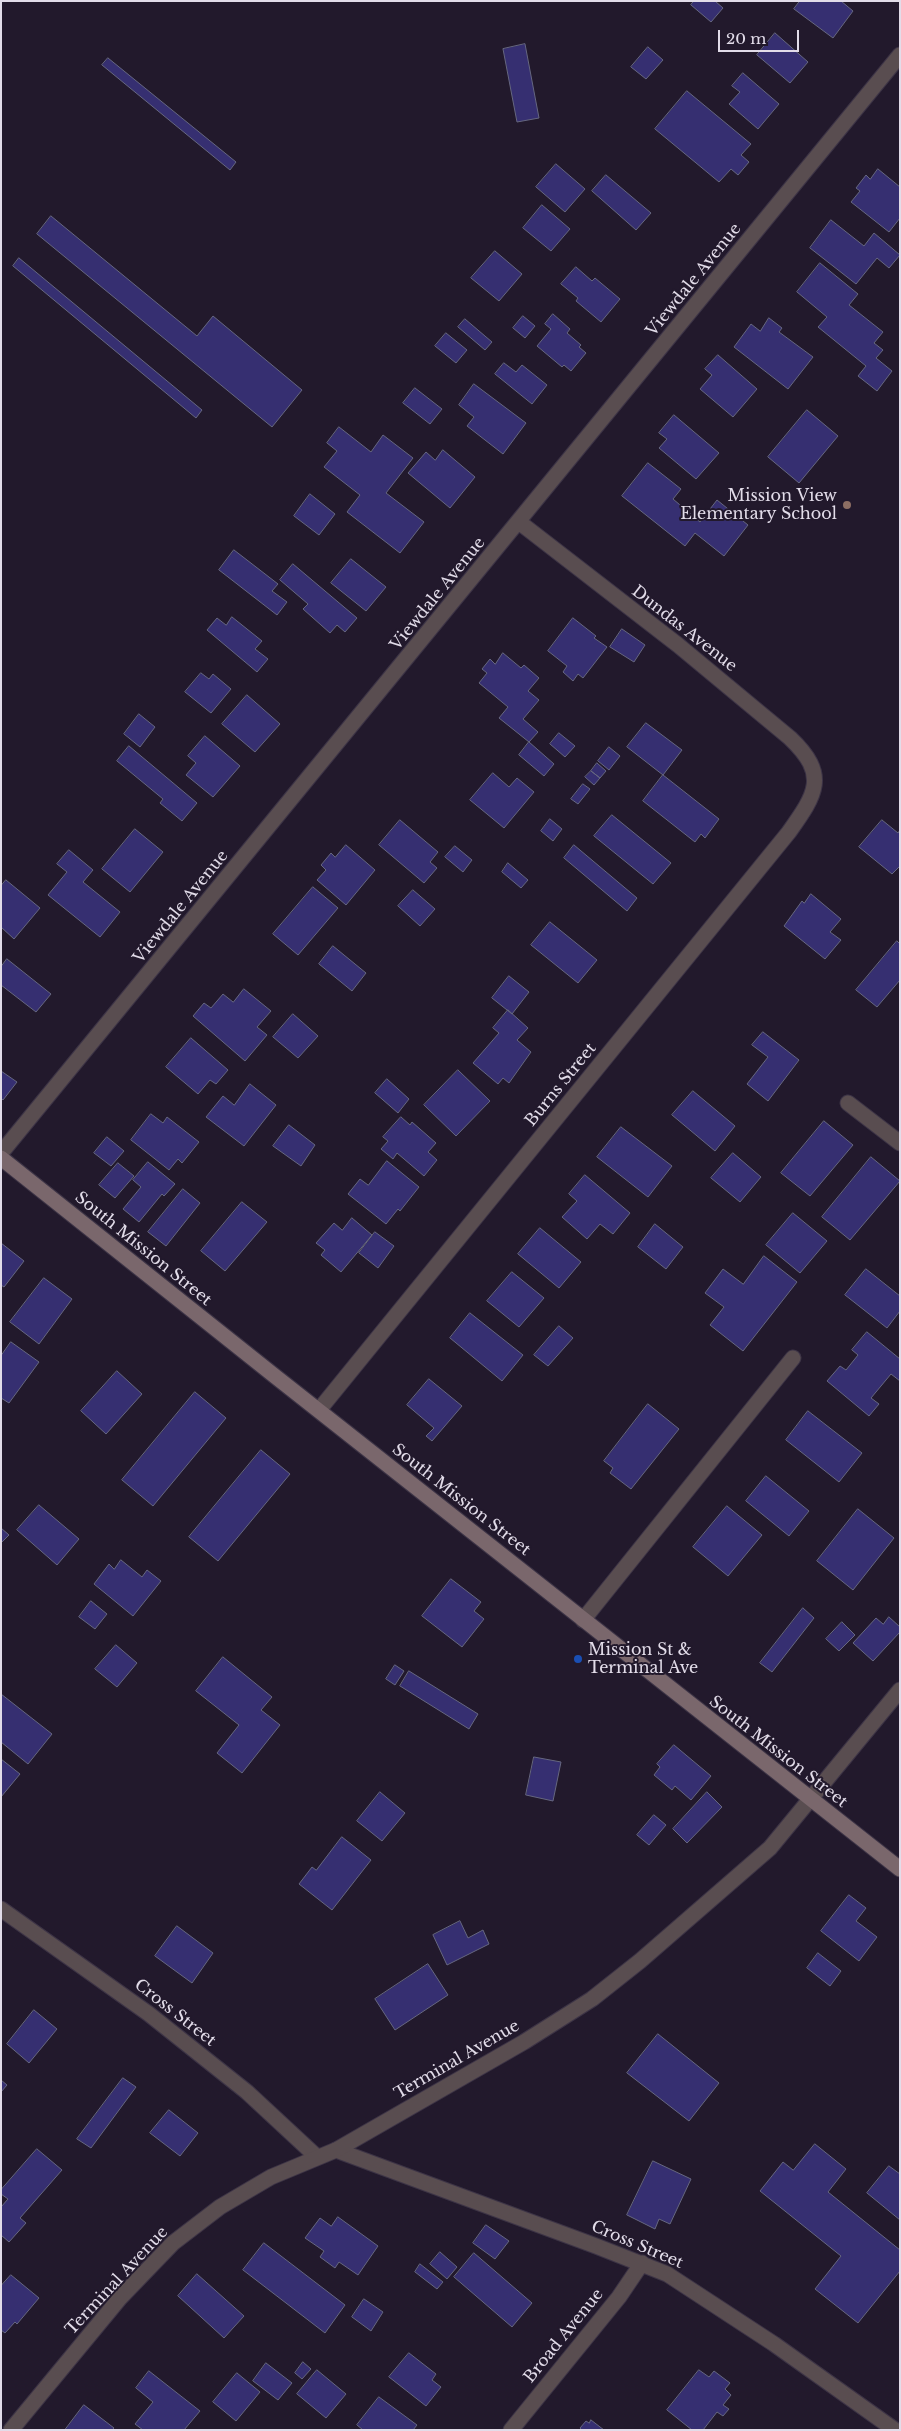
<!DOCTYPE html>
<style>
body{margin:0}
#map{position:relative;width:901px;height:2431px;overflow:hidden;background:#22192c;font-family:"Libre Baskerville",serif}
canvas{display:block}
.frame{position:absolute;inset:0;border:2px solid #e2dce9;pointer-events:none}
.scale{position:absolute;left:718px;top:30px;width:81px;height:22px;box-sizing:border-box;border:2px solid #e2dce9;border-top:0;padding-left:6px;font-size:15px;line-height:18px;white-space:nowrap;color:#e2dce9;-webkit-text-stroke:4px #22192c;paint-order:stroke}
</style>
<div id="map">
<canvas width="901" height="2431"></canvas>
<div class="frame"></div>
<div class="scale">20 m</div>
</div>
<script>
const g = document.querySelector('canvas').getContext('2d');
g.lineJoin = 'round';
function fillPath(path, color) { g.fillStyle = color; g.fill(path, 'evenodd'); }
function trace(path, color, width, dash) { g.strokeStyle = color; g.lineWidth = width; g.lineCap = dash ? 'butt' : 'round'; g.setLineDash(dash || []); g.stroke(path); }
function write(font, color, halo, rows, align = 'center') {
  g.font = font + ' "Libre Baskerville",serif'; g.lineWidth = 4; g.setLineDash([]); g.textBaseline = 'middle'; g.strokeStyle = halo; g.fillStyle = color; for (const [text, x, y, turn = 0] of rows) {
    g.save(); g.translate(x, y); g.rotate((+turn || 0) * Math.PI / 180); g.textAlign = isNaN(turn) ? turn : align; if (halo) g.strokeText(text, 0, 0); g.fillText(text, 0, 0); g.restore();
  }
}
const building = new Path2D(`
 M694 1H715L723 8 711 22 691 5Z
 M800 1H841L853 11 833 38 794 9Z
 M775 33 808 62 790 83 757 55Z
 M525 44 539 118 517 122 503 49Z
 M648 47 663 60 646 79 631 67Z
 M108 58 236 162 230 170 102 65Z
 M743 73 779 104 758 129 729 104 740 92 732 86Z
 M687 91 751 144 741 155 749 162 738 175 731 169 719 182 655 129Z
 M556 164 585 189 565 212 536 187Z
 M878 169 900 187V218L889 232 851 202 860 191 856 188 866 175 870 179Z
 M606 175 651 213 636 230 592 191Z
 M542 205 570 229 551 251 523 228Z
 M51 216 197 336 213 316 302 390 272 427 37 234Z
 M831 220 864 246 874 233 900 255 889 268 877 258 856 284 810 248Z
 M495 251 522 274 499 301 471 278Z
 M19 258 202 410 196 418 13 266Z
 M820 263 858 294 849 305 883 332 874 343 883 350 876 358 892 371 877 391 858 376 866 366 818 327 827 317 797 292Z
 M576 267 592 281 595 278 620 299 601 322 576 301 578 298 561 284Z
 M553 314 570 329 567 333 581 345 579 347 586 353 571 371 564 365 562 367 537 346 551 329 545 324Z
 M523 316 535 326 525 338 513 328Z
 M769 318 782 328 779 332 813 357 788 389 734 347 751 324 760 331Z
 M465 319 492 342 485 350 458 327Z
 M446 333 467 350 456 363 435 346Z
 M718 355 757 389 733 417 700 389 712 375 705 369Z
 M504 363 516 372 522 365 547 385 532 404 495 374Z
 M474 384 526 423 503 454 467 426 474 417 459 405Z
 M415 388 442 409 430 424 403 403Z
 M807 410 838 436 799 483 768 457Z
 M674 415 719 453 696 479 659 448 667 439 659 433Z
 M339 427 371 452 383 435 413 458 386 493 424 522 400 553 347 512 360 495 324 467 337 451 327 443Z
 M443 450 475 477 450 508 408 473 426 452 435 460Z
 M648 463 681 489 673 499 700 522 717 500 748 525 724 556 695 533 685 546 622 496Z
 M310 494 335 514 319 535 294 516Z
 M234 550 278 584 272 591 287 602 277 615 219 570Z
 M351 559 386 587 366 611 331 583Z
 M293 564 357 618 345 632 337 625 330 633 303 609 308 604 280 580Z
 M232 617 262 641 255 649 268 659 257 672 207 630 217 618 226 625Z
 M573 618 596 636 594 638 607 647 583 678 578 674 573 681 563 672 567 666 548 651Z
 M622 629 645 645 634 662 610 647Z
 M503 653 521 668 524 665 539 678 528 691 539 700 523 719 538 732 529 742 499 718 508 707 479 683 487 673 482 669 490 659 495 664Z
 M201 673 209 679 213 674 231 689 211 713 185 692Z
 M247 695 280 724 255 752 222 724Z
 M139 714 155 727 140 747 124 734Z
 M646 723 682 750 663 775 627 747Z
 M559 733 575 746 565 757 550 744Z
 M205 736 240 766 213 797 186 775 196 763 188 756Z
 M529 742 554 764 544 776 519 755Z
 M129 746 197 803 182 821 160 803 163 799 117 761Z
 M609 747 620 756 609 770 598 761Z
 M597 763 606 771 600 778 591 771Z
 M591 771 600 778 594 785 585 777Z
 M493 773 509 787 517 778 534 792 504 828 470 800Z
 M663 775 719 819 705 838 701 834 695 842 643 801Z
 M583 784 590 789 578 804 571 799Z
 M612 815 671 863 653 884 594 836Z
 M550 819 562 829 553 841 541 831Z
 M400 820 438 852 430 862 437 868 424 883 379 845Z
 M882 820 898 833 900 830V866L892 874 859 847Z
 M135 829 163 852 130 892 102 869Z
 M346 845 375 870 346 905 317 880 326 870 321 865 331 853 335 857Z
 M574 845 637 898 627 911 564 858Z
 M455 846 472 860 463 872 445 857Z
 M69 850 93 870 83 882 120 912 100 937 48 895 67 872 57 864Z
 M508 863 528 880 521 888 502 872Z
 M6 880 40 908 14 939 1 927V886Z
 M313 887 338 908 298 955 273 934Z
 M413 890 435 909 420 926 398 906Z
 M811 894 841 919 830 932 841 940 825 959 784 926 802 901 804 903Z
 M550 922 597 960 578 983 531 945Z
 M897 941 900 944V980L877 1007 856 990Z
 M333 946 366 973 352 991 319 964Z
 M7 959 51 994 36 1012 1 985V967Z
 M509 976 529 992 512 1014 492 998Z
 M244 989 271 1011 257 1027 267 1035 245 1061 193 1016 204 1003 211 1008 223 994 233 1002Z
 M508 1010 528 1028 517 1040 531 1052 509 1083 503 1078 498 1084 473 1063 499 1033 493 1028Z
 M293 1014 318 1036 298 1058 273 1037Z
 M763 1032 799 1060 768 1101 747 1084 768 1057 752 1045Z
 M191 1038 228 1070 216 1084 210 1080 198 1094 166 1067Z
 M458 1070 490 1101 456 1136 424 1105Z
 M1 1071 17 1082 3 1100 1 1098Z
 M387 1079 409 1099 398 1113 375 1093Z
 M250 1084 276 1105 244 1146 206 1117 223 1096 234 1105Z
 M693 1091 735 1126 715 1151 672 1115Z
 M151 1114 163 1123 167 1117 199 1142 182 1163 178 1159 169 1170 131 1140Z
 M401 1117 410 1125 412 1122 436 1143 428 1152 437 1160 424 1176 397 1153 393 1159 381 1149 388 1141 383 1137Z
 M824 1121 853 1145 810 1196 781 1173Z
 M289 1125 315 1145 301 1166 273 1146Z
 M621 1127 672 1166 648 1197 597 1157Z
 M107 1137 124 1151 111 1166 94 1153Z
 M733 1153 761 1177 740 1202 711 1178Z
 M871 1157 900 1181 850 1240 822 1217Z
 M387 1161 419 1187 400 1211 398 1209 386 1224 348 1194 360 1179 368 1185Z
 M148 1162 175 1184 164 1196 162 1194 139 1222 123 1209 141 1187 133 1180Z
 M118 1163 134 1176 115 1198 99 1185Z
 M585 1175 630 1213 613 1234 600 1224 587 1239 562 1217 577 1201 569 1194Z
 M183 1189 200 1203 166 1246 148 1232Z
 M242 1202 267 1222 225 1271 201 1251Z
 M793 1213 827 1241 800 1273 766 1245Z
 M352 1218 372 1235 341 1272 321 1255 325 1250 316 1243 334 1223 342 1230Z
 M655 1224 683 1247 666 1269 638 1247Z
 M540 1228 581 1262 559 1288 518 1254Z
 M375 1232 394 1246 378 1268 359 1253Z
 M1 1243 24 1261 4 1287 1 1285Z
 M764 1256 797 1282 743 1351 710 1325 724 1307 705 1293 723 1269 743 1284Z
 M866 1269 900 1296V1311L887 1328 845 1295Z
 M512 1272 544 1298 519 1327 487 1301Z
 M44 1278 72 1299 39 1344 10 1322Z
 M470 1313 523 1355 502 1381 450 1338Z
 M559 1326 573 1338 548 1366 534 1355Z
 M867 1332 900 1359V1381L891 1374 871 1398 879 1404 869 1416 827 1381 840 1366 846 1370 858 1355 852 1350Z
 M11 1342 39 1362 9 1403 1 1398V1356Z
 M117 1371 142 1394 106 1434 81 1411Z
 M429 1379 462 1406 432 1441 426 1436 434 1428 407 1405Z
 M195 1392 226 1418 153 1506 122 1480Z
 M648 1404 679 1429 631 1489 610 1473 613 1468 604 1461Z
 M808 1411 862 1453 839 1482 786 1440Z
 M261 1450 290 1474 218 1561 189 1537Z
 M766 1476 809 1511 789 1536 746 1501Z
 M39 1505 79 1539 57 1565 17 1530Z
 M727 1506 762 1535 728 1576 693 1547Z
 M858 1509 894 1538 853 1590 817 1561Z
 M1 1528 9 1535 1 1543Z
 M121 1560 142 1577 147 1570 161 1581 133 1616 94 1584 109 1564 114 1569Z
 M451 1579 481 1602 474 1611 484 1619 462 1647 422 1616Z
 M91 1601 107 1614 95 1629 79 1617Z
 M803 1608 814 1618 772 1672 760 1663Z
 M889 1617 900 1627V1632L873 1661 853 1643 876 1618 883 1624Z
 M842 1622 855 1635 839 1651 826 1639Z
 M116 1645 137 1663 117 1687 95 1669Z
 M223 1657 272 1697 261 1710 280 1725 242 1773 217 1753 239 1725 196 1691Z
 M395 1665 404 1671 395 1685 386 1679Z
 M409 1671 478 1714 469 1729 400 1686Z
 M1 1694 52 1734 28 1764 1 1742Z
 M674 1745 711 1776 691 1800 675 1786 672 1790 654 1775 660 1767 657 1764Z
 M534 1757 561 1762 553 1801 526 1795Z
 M1 1759 20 1774 1 1797Z
 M380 1792 405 1813 382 1841 357 1821Z
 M707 1792 722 1807 687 1843 673 1829Z
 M654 1815 666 1825 649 1845 637 1835Z
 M342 1837 371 1860 332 1910 299 1884 312 1867 316 1870Z
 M849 1895 866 1908 856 1921 877 1937 859 1961 821 1931Z
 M460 1921 468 1938 483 1930 489 1944 447 1965 433 1935Z
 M177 1926 213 1953 192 1983 155 1956Z
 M818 1953 841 1971 830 1986 807 1968Z
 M428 1964 448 1995 395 2030 375 1999Z
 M34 2010 57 2029 29 2063 7 2044Z
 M658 2034 719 2083 689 2121 627 2073Z
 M123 2078 136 2087 91 2148 77 2139Z
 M1 2080 7 2085 1 2092Z
 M169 2110 198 2133 180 2156 150 2133Z
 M815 2144 846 2169 828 2192 900 2250V2271L858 2323 815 2289 841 2256 760 2191 783 2162 793 2170Z
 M37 2149 62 2170 20 2218 26 2223 9 2242 1 2235V2207L8 2199 1 2194V2190Z
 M653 2161 691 2179 670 2224 659 2219 655 2229 627 2215Z
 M889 2166 900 2174V2220L867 2193Z
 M338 2217 378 2246 358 2275 339 2262 335 2268 320 2257 324 2251 305 2238 320 2218 331 2226Z
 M486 2225 509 2241 495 2259 473 2243Z
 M264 2243 345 2305 325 2333 243 2270Z
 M440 2252 457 2267 447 2279 430 2264Z
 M474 2253 532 2303 512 2327 454 2277Z
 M420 2264 443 2282 437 2289 415 2272Z
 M197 2274 244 2316 224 2338 178 2296Z
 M11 2275 39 2298 17 2324 15 2322 5 2333 1 2330V2286Z
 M364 2299 383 2312 371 2331 352 2317Z
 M409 2353 436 2374 432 2380 441 2387 426 2406 389 2377Z
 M303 2362 311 2369 302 2379 295 2373Z
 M266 2363 292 2383 278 2400 253 2381Z
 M317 2370 346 2394 326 2418 297 2394Z
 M699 2370 709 2377 714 2371 730 2383 725 2389 731 2395 723 2405 729 2409 723 2416 717 2412 703 2430H692L667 2410Z
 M149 2371 200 2411 184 2430H143L135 2424 153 2402 136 2388Z
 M237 2373 260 2392 236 2421 213 2402Z
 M379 2397 417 2425 413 2430H363L357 2425Z
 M84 2405 114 2428 112 2430H65Z
 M591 2420 604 2430H582L580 2428 586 2421 589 2423Z`);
fillPath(building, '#362f71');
trace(building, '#666780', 1);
const minor = new Path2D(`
 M848 1103 900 1143
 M1 1153 900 55
 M319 1410 789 832C816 794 829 775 790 738L678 645 519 522
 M583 1620 793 1358
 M1 1909 149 2014 247 2092 317 2157
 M336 2150 596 2246 667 2274 774 2344 895 2430
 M511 2430 619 2297 642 2263`);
const tertiary = new Path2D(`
 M11 2430 120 2298 173 2243 220 2207 271 2177 336 2150 524 2042 592 1999 640 1961 770 1848 900 1690`);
const secondary = new Path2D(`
 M1 1158 276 1377 900 1869`);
trace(minor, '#3d3446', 17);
trace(tertiary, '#3d3446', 17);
trace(secondary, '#3d3446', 17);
trace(minor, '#594d50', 15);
trace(tertiary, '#594d50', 15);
trace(secondary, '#7a676c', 15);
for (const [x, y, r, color] of [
 [847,505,5,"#8d6e63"],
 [578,1659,5,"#1a4fb4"]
]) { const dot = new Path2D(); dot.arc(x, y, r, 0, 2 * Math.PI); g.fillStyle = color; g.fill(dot); trace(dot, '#22192c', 2); }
write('16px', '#e2dce9', '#22192c', [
 ["Viewdale Avenue",694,280,-51],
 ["Viewdale Avenue",438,594,-51],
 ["Dundas Avenue",684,629,38],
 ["Viewdale Avenue",181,907,-51],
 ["Burns Street",561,1085,-51],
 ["South Mission Street",143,1249,39],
 ["South Mission Street",461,1500,38],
 ["South Mission Street",778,1752,38],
 ["Cross Street",175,2013,38],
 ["Terminal Avenue",457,2060,-30],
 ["Cross Street",637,2245,23],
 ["Terminal Avenue",117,2281,-47],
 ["Broad Avenue",564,2336,-51]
]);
write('16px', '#e2dce9', '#22192c', [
 ["Mission View",837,496],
 ["Elementary School",837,514],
 ["Mission St &",588,1650,"left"],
 ["Terminal Ave",588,1668,"left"]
], 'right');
</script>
